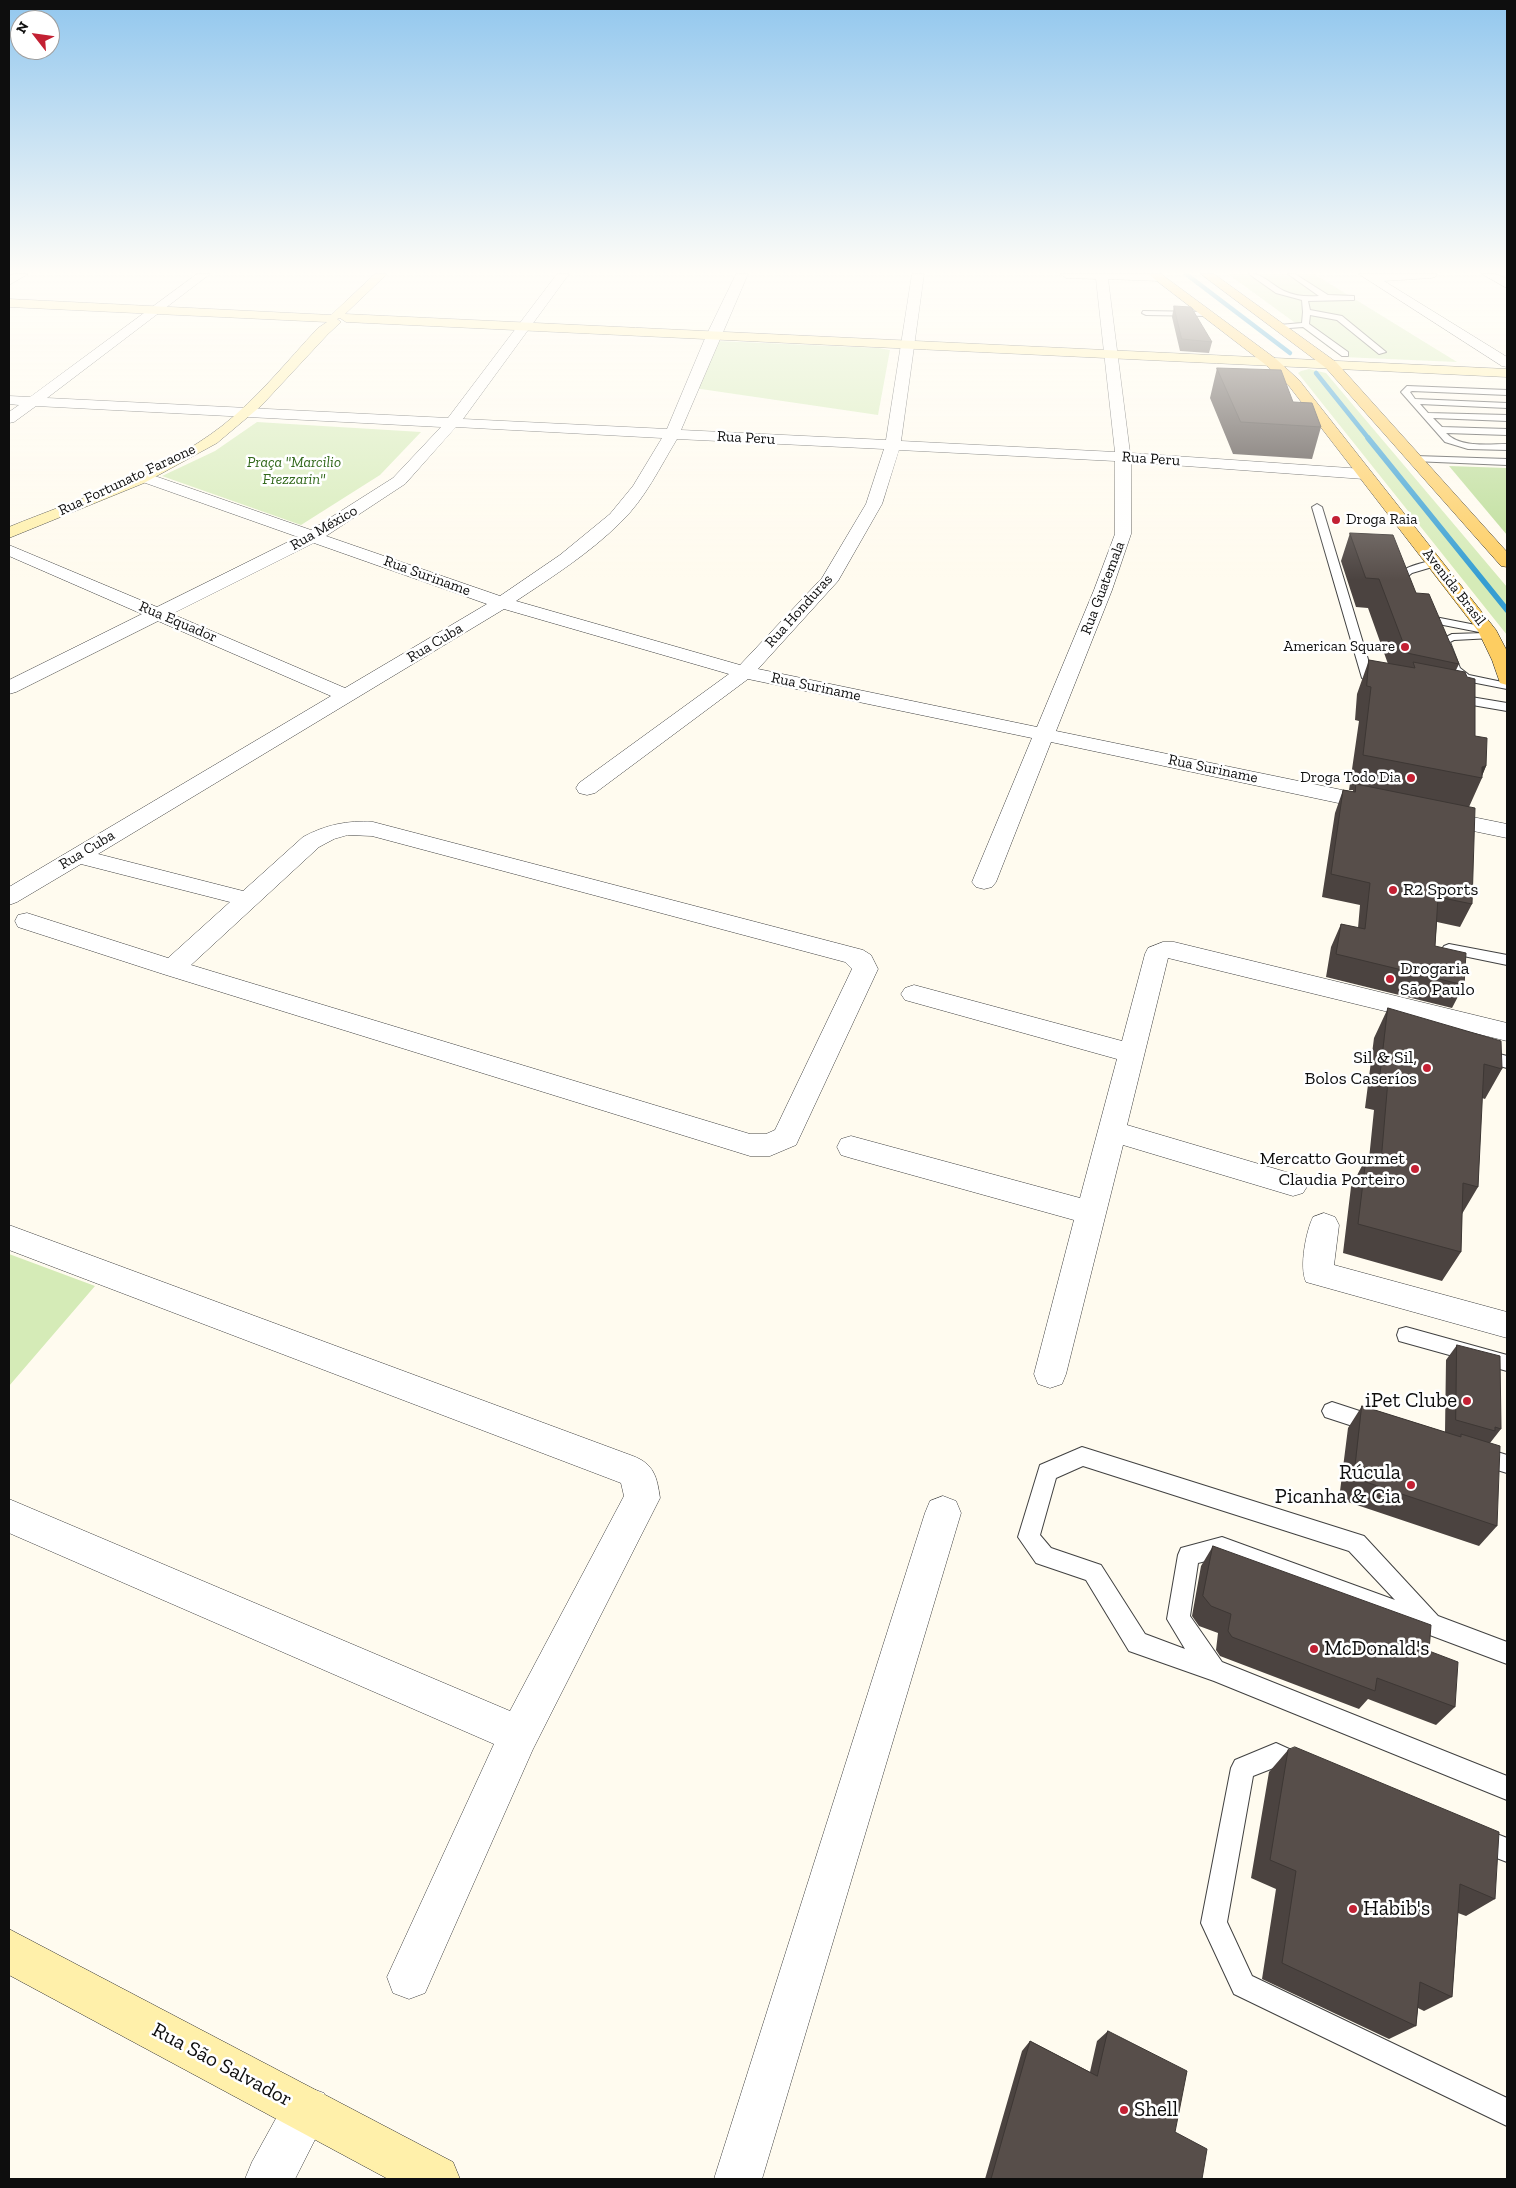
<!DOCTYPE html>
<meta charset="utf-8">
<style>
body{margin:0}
#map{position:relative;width:1516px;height:2188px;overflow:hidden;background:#fffbef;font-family:"Zilla Slab",serif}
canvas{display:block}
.frame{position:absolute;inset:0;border:10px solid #0e0e0e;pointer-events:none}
.north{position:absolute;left:10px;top:10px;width:50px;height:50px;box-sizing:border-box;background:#fff;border:1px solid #9f9f9f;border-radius:50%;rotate:300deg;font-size:14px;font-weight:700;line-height:20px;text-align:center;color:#0e0e0e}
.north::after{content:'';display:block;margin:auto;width:18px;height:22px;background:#c32033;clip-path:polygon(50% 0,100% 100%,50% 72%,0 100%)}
</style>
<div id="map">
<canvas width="1516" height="2188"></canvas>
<div class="frame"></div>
<div class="north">N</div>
</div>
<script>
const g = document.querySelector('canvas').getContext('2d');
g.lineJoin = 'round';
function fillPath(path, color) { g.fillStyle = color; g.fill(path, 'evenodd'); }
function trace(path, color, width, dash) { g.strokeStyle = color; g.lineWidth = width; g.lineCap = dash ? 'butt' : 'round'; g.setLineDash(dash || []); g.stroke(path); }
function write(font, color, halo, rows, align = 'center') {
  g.font = font + ' "Zilla Slab",serif'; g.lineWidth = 5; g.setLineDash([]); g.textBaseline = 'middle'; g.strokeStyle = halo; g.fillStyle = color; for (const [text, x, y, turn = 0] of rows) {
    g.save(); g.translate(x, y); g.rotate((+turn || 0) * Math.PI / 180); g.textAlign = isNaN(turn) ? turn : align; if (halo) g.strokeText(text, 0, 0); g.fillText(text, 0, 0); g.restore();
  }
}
fillPath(new Path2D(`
 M1228 274H1314L1457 362 1342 357Z
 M717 341 879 348 890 350 878 415 694 388Z
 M1309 369 1326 373 1507 587V635L1298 373 1301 371Z
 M257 422 421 432 380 475 301 525 162 476 215 451Z
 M9 1254 95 1286 9 1386Z`), '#d5ebb7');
fillPath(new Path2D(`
 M1449 466 1507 468V535Z`), '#badc95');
trace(new Path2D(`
 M1186 274 1290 353
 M1316 373 1369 439`), '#369ed2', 4.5);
trace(new Path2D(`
 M1368 438 1507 610`), '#369ed2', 5.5);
const service = new Path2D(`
 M1249 274C1261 272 1273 286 1284 291 1295 296 1307 297 1319 296L1288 274H1295L1328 295 1354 296V300H1351L1308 301 1310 310 1342 316 1386 352 1379 354 1337 320 1310 315 1309 324 1348 352V356H1342L1303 327 1276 329V325H1279L1302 323 1303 312 1302 300 1276 293Z
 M1143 311 1207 312 1211 314 1207 316 1146 315 1142 313Z
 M1407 386 1507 390V395L1412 391 1410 392 1415 399 1507 403V408L1420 404 1428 413 1507 415V421L1433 418 1442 427 1507 429V435L1446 433C1460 448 1488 444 1507 444V450L1468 449 1445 442 1401 392Z
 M1416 456 1507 459V465L1413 461 1411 459Z
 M1317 504 1322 507 1373 676 1385 685 1383 687H1375L1362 678 1312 507Z
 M1435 560 1439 561V565L1412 573 1407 577 1412 589 1411 591H1403L1396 576C1405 566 1422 563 1435 560Z
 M1421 611 1435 617 1491 628 1493 630 1489 633 1494 636 1492 638 1454 640 1450 642 1460 668 1469 675 1507 683V689L1461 680 1449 670 1438 641 1452 634 1484 633 1428 622 1416 614Z
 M1453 694 1507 703V711L1449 701 1447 698 1449 695Z
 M1449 944 1507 955V965L1444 952 1442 949 1444 946Z
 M1480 1049 1507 1056V1068L1474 1059 1472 1055 1474 1051Z
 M1406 1327 1507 1355V1371L1399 1341 1397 1335 1399 1329Z
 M1332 1402 1381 1418 1384 1424 1381 1430 1374 1433 1325 1417 1322 1411 1325 1405Z
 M1478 1446 1507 1455V1473L1471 1462 1468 1455 1471 1448Z
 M1082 1447 1364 1536 1438 1616 1507 1642V1664L1222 1557 1198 1563 1190 1616 1222 1662 1507 1776V1800L1214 1681 1129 1651 1086 1580 1036 1563 1018 1537 1040 1465ZM1083 1466 1349 1551 1395 1600 1222 1537 1181 1548 1178 1555 1167 1619 1185 1649 1145 1634 1101 1565 1051 1548 1040 1535 1056 1478Z
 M1276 1743 1309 1758 1313 1766 1309 1774 1301 1778 1276 1767 1253 1776 1227 1922 1252 1976 1507 2098V2126L1234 1994 1201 1923 1231 1768 1235 1760Z
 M1477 1826 1507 1838V1862L1468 1847 1465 1838 1468 1829Z`);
const minor = new Path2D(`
 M14 274H28L9 285V276Z
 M197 274H210L47 398 448 418 557 274H569L463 419 667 429 706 336 736 274H748L681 430 886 440 912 274H924L901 441 1115 452 1096 279 1066 278 1060 274H1162L1164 277 1158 281 1108 279 1130 453 1364 469 1370 471 1372 474 1370 477 1364 479 1131 462V534L1112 590 1056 731 1376 797 1384 799 1387 804 1384 809 1376 811 1051 742 996 882 992 887 984 889 976 887 972 882 1032 738 748 679 595 793 587 795 579 793 576 788 579 783 729 674 504 609 98 854 243 891 303 837C325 825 348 820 373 822L863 950 871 955 878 969 796 1145 770 1156H750L163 974 18 927 15 921 18 915 27 913 168 958 230 902 81 864 17 902 9 905V887L331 696 158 621 16 692 9 694V680L142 614 9 556V545L157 607 298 537 137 480 135 477 137 474H149L311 530 393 478 441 427 36 406 14 422 9 423V412L19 405 9 404V396L30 397ZM456 427 662 438 633 486 610 514 560 555 500 596 326 536 405 484ZM677 439 884 449 866 504 822 578 740 665 516 601C552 577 590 553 621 522 645 499 660 467 677 439ZM899 450 1115 461V534L1094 590 1037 727 758 669 838 581 882 504ZM314 543 487 604 345 688 172 614ZM348 835 372 836 845 962 852 969 775 1130 766 1134H750L191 965 319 847 334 839Z
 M1359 274H1437L1435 277 1431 278 1384 281 1507 357V367L1502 366Z
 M1482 274H1496L1507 279V288Z
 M1438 810 1507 824V838L1430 822 1427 817 1430 812Z
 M1163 942H1174L1507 1023V1041L1168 958 1127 1125 1303 1177 1308 1185 1303 1193 1293 1196 1123 1145 1066 1374 1062 1384 1050 1388 1038 1384 1034 1374 1074 1220 851 1158 841 1155 837 1147 841 1139 851 1136 1080 1198 1117 1059 905 1000 901 994 905 988 914 985 1122 1041 1145 954 1148 948Z
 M1324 1213 1335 1217 1339 1225 1334 1265 1507 1312V1338L1306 1282C1299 1267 1306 1231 1313 1217Z
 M9 1225 633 1456C654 1464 657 1477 660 1498L533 1749 425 1993 409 1999 393 1993 387 1977 494 1744 9 1533V1499L510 1711 624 1496 621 1483 9 1250Z
 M943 1496 956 1501 961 1513 762 2179H714L925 1513 930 1501Z
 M307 2087 324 2093 330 2110 295 2179H245L252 2162 290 2093Z`);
const secondary = new Path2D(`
 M375 274H387L345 314 1507 369V377L346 322 340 318 337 319 341 322 328 334 261 406 217 443 144 483 9 538V527C80 498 160 474 222 426 258 398 287 361 318 328L327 322 9 307V299L331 315Z
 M9 1929 453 2162 460 2179H388L9 1975Z`);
const primary = new Path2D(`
 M1148 274H1161L1276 359 1299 380 1496 630 1507 651V685L1500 683 1492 660 1478 631 1289 386 1266 365Z
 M1201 274H1214L1336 362 1507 552V567L1501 566 1326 368Z`);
trace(service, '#414141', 2);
trace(minor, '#414141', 1);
trace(secondary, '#303030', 1);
trace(primary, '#1f1f1f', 1);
fillPath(service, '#fff');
fillPath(minor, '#fff');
fillPath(secondary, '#fff0aa');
fillPath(primary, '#fdcd61');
fillPath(new Path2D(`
 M1174 306 1212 342 1209 353 1180 351 1172 317Z
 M1217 368 1293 402 1321 427 1312 459 1233 454 1210 398Z
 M1350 533 1416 593 1459 664 1456 670 1475 736 1486 766 1482 776V778L1469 807 1472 904 1460 927 1437 922 1435 946 1464 985 1452 1008 1326 977 1331 947 1341 924 1358 928 1360 905 1322 897 1335 813 1343 790 1353 792V790H1349L1359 721 1355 720 1357 694 1369 660 1388 664 1368 608 1356 607 1341 561Z
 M1388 1008 1502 1069 1485 1099 1482 1098 1478 1187 1462 1214 1461 1252 1442 1281 1343 1253 1351 1187 1366 1158 1369 1159 1374 1110 1365 1108 1374 1038Z
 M1457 1345 1501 1429 1490 1443 1497 1526 1479 1546 1339 1499 1348 1428 1362 1406 1445 1432 1446 1360Z
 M1213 1546 1429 1651 1455 1707 1436 1725 1368 1699 1359 1709 1220 1656 1216 1650 1218 1633 1199 1626 1192 1616 1201 1566Z
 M1288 1750 1495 1899 1466 1916 1458 1913 1452 1997 1424 2011 1418 2008 1416 2026 1389 2039 1262 1979 1276 1889 1251 1878 1269 1772Z
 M1108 2031 1175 2132 1202 2179H985L1022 2051 1030 2041 1090 2072 1097 2041Z`), '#4b4340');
fillPath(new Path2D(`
 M1486 766 1481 778 1482 767Z`), '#3d3734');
const building = new Path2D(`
 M1174 306 1191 307 1212 342 1182 339Z
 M1217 368 1281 370 1293 402 1312 403 1321 427 1241 422Z
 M1350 533 1393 535 1416 593 1429 594 1459 664 1407 653 1379 579 1366 578Z
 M1369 660 1415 668 1413 662 1465 672 1467 677 1475 679V736L1487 738 1486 766 1482 767V778L1363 755 1371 687 1367 686Z
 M1356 784 1475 808 1472 904 1438 897 1435 946 1466 953 1464 985 1336 954 1341 924 1365 929 1370 883 1331 874 1343 790 1355 792Z
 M1388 1008 1501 1041 1502 1069 1484 1064 1478 1187 1463 1183 1461 1252 1358 1224 1366 1158 1381 1162 1388 1080 1380 1078Z
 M1457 1345 1500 1356 1501 1429 1495 1427V1431L1456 1420Z
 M1362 1406 1461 1437V1434L1500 1446 1497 1526 1354 1478Z
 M1213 1546 1431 1625 1429 1651 1458 1662 1455 1707 1377 1678 1375 1691 1232 1637 1228 1631 1231 1614 1211 1606 1203 1596Z
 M1295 1747 1499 1832 1495 1899 1460 1884 1452 1997 1420 1982 1416 2026 1282 1963 1296 1871 1270 1860 1288 1750Z
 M1108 2031 1187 2071 1175 2132 1207 2149 1202 2179H991L1030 2041 1097 2076Z`);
fillPath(building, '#574e4a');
trace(building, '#3d3734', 1);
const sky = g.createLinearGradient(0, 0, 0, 580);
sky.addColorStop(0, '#92c7ee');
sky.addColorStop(0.47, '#fffdf8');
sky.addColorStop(1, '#fffdf800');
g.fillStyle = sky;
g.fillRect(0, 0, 1516, 580);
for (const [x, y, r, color] of [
 [1336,520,5,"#c32033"],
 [1405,647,5,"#c32033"],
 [1411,778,5,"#c32033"],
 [1393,890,5,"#c32033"],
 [1390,979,5,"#c32033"],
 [1427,1068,5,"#c32033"],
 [1415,1169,5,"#c32033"],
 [1467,1401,5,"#c32033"],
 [1411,1485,5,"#c32033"],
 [1314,1649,5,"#c32033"],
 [1353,1909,5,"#c32033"],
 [1124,2110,5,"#c32033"]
]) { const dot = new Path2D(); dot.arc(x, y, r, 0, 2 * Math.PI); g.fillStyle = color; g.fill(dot); trace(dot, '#fff', 2); }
write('15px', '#0e0e0e', '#fff', [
 ["Rua Peru",746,438,3],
 ["Rua Peru",1151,459,4],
 ["Rua Fortunato Faraone",127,480,-25],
 ["Rua México",324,528,-30],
 ["Rua Suriname",427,576,20],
 ["Avenida Brasil",1454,587,52],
 ["Rua Guatemala",1103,588,-69],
 ["Rua Honduras",799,611,-48],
 ["Rua Equador",178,622,23],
 ["Rua Cuba",435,643,-31],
 ["Rua Suriname",816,687,12],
 ["Rua Suriname",1213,769,12],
 ["Rua Cuba",87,850,-31]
]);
write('italic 15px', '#31681b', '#fff', [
 ["Praça \"Marcilio",294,463],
 ["Frezzarin\"",294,480]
]);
write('15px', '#0e0e0e', '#fff', [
 ["Droga Raia",1346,520,"left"],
 ["American Square",1395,647],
 ["Droga Todo Dia",1401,778]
], 'right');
write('18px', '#0e0e0e', '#fff', [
 ["R2 Sports",1403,890],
 ["Drogaria",1400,969],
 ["São Paulo",1400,990],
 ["Sil & Sil,",1417,1058,"right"],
 ["Bolos Caseríos",1417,1079,"right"],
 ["Mercatto Gourmet",1405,1159,"right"],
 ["Claudia Porteiro",1405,1180,"right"]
], 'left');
write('21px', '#0e0e0e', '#fff', [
 ["iPet Clube",1457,1401,"right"],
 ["Rúcula",1401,1473,"right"],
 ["Picanha & Cia",1401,1497,"right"],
 ["McDonald's",1324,1649],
 ["Habib's",1363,1909],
 ["Shell",1134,2110]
], 'left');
write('21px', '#0e0e0e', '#fff', [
 ["Rua São Salvador",222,2065,28]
]);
</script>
